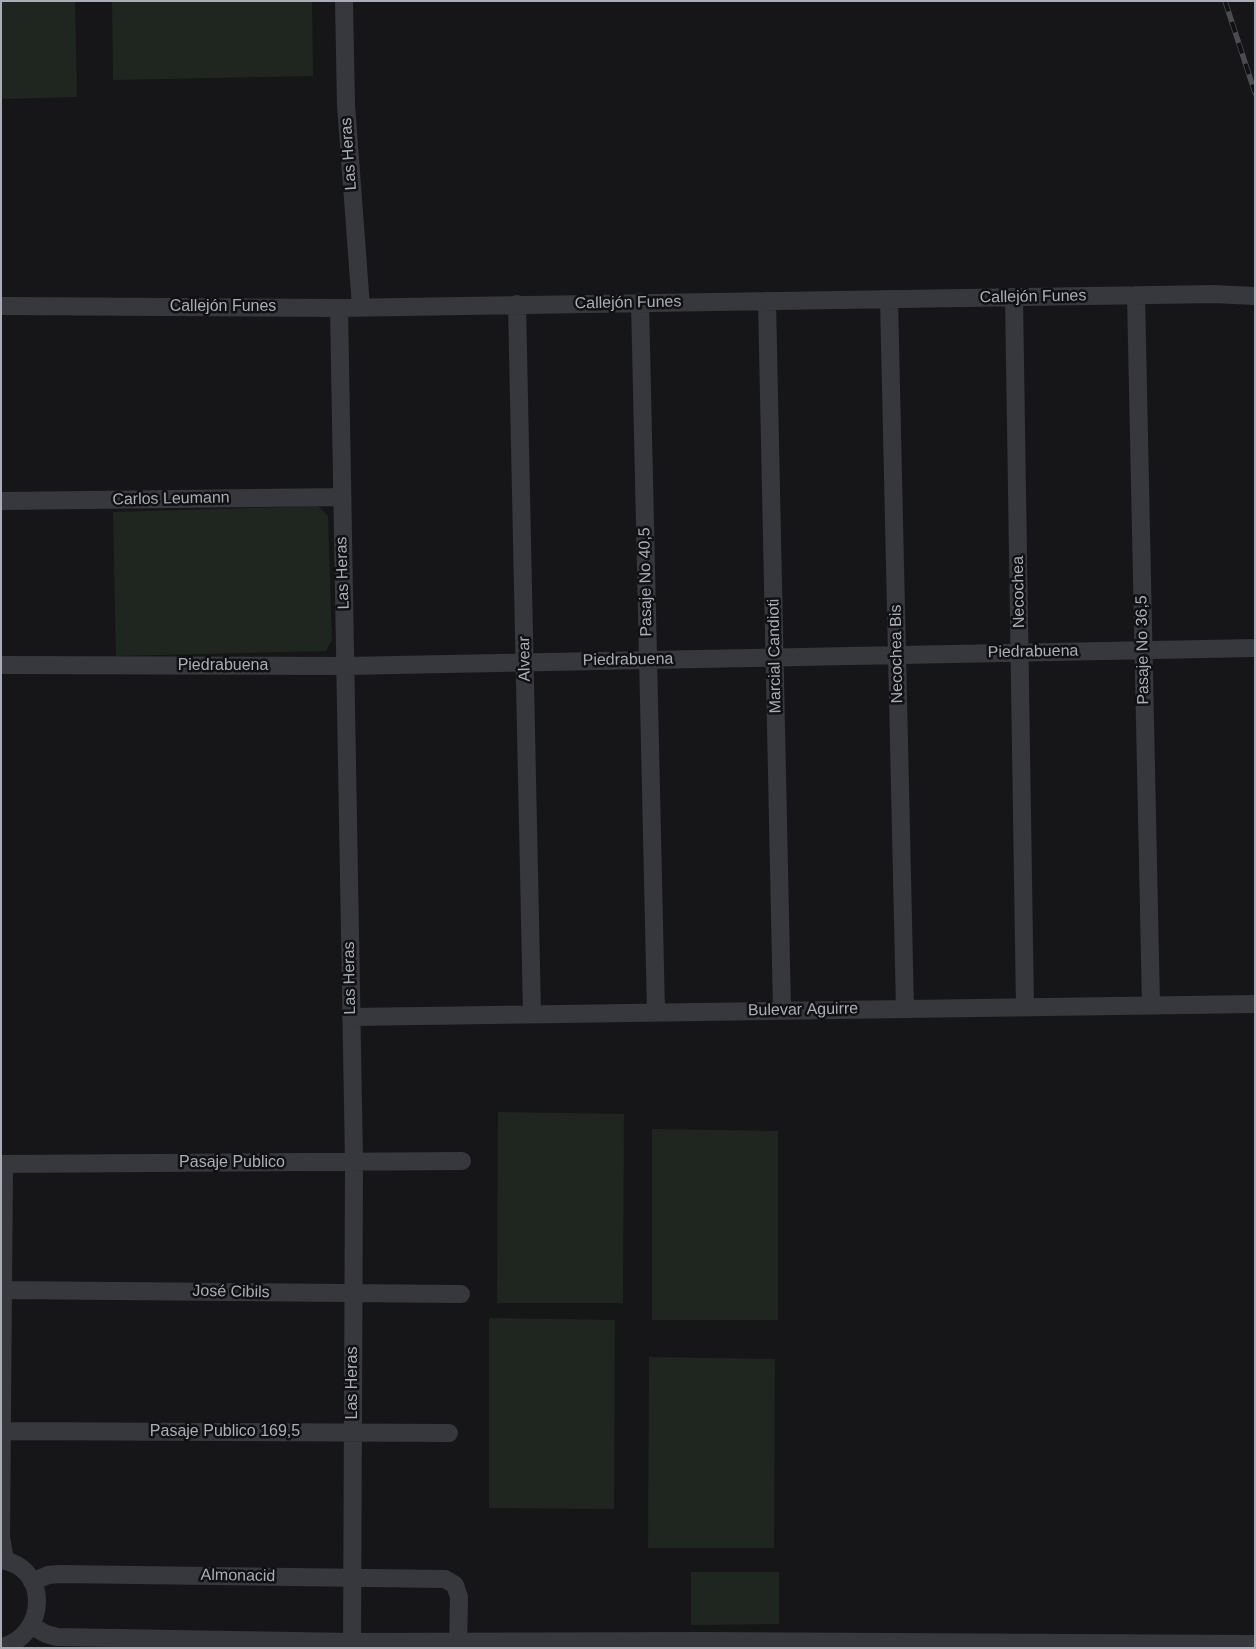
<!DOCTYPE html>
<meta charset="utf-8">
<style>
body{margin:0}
#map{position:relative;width:1256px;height:1649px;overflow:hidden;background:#161618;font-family:Arial,sans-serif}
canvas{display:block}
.frame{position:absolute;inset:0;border:2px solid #a8adb8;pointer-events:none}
</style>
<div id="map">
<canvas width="1256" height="1649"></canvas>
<div class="frame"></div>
</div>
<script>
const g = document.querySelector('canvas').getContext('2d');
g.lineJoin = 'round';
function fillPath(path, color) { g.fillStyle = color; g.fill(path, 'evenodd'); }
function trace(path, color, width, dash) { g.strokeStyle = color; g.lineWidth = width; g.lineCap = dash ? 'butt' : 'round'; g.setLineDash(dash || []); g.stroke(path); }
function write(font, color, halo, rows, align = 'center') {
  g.font = font + ' Arial,sans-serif'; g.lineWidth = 5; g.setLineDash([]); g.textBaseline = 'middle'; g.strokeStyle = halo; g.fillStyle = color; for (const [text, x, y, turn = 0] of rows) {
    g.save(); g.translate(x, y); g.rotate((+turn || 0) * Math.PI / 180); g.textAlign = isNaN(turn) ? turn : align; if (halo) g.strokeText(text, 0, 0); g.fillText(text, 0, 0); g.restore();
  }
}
fillPath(new Path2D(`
 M1 1H75L77 97 1 99Z
 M112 1H312L313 76 113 80Z
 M318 506 328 516 332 640 326 651 116 656 113 512Z
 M498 1112 624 1114 623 1303H497Z
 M652 1129 778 1131V1320H652Z
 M489 1318 615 1320 614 1509 489 1508Z
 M649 1357 775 1359 774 1548H648Z
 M691 1572H779V1624L691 1625Z`), '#1e261f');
trace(new Path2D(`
 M344 1 346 105 361 307
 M1136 295 1151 1005
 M1014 297 1025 1007
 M889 299 905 1009
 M767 301 782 1010
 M640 302 656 1012
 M517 304 532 1014
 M1 306 339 308 1214 294 1255 296
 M339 308 354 1162 352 1648
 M1 501 341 497
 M1 665 346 666 1255 648
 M351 1017 1255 1004
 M1 1164 462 1161
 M4 1164 1 1537 5 1560
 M1 1290 461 1294
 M1 1431 449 1433
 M1 1560C50 1567 48 1636 1 1647
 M32 1582 48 1575 59 1574 445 1579 455 1585 459 1597 458 1648
 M32 1626 46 1634 57 1637 352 1642 704 1641 1255 1644`), '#37383d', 18);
const rail = new Path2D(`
 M1225 1 1255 93`);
trace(rail, '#4a4c52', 5.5);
trace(rail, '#111113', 4, [11]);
write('16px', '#a8adb8', '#111113', [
 ["Las Heras",349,154,-94],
 ["Callejón Funes",1033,297,-1],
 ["Callejón Funes",628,303,-1],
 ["Callejón Funes",223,307],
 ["Carlos Leumann",171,499,-1],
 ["Las Heras",343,573,-92],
 ["Pasaje No 40,5",646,582,-91],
 ["Necochea",1019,592,-91],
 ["Pasaje No 36,5",1143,650,-91],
 ["Piedrabuena",1033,652,-1],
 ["Necochea Bis",897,654,-91],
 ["Marcial Candioti",775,656,-91],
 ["Alvear",525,659,-91],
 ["Piedrabuena",628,660,-1],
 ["Piedrabuena",223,666],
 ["Las Heras",350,978,-91],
 ["Bulevar Aguirre",803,1010,-1],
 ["Pasaje Publico",232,1163],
 ["José Cibils",231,1292,1],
 ["Las Heras",353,1383,-90],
 ["Pasaje Publico 169,5",225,1432],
 ["Almonacid",238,1576,1]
]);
</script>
